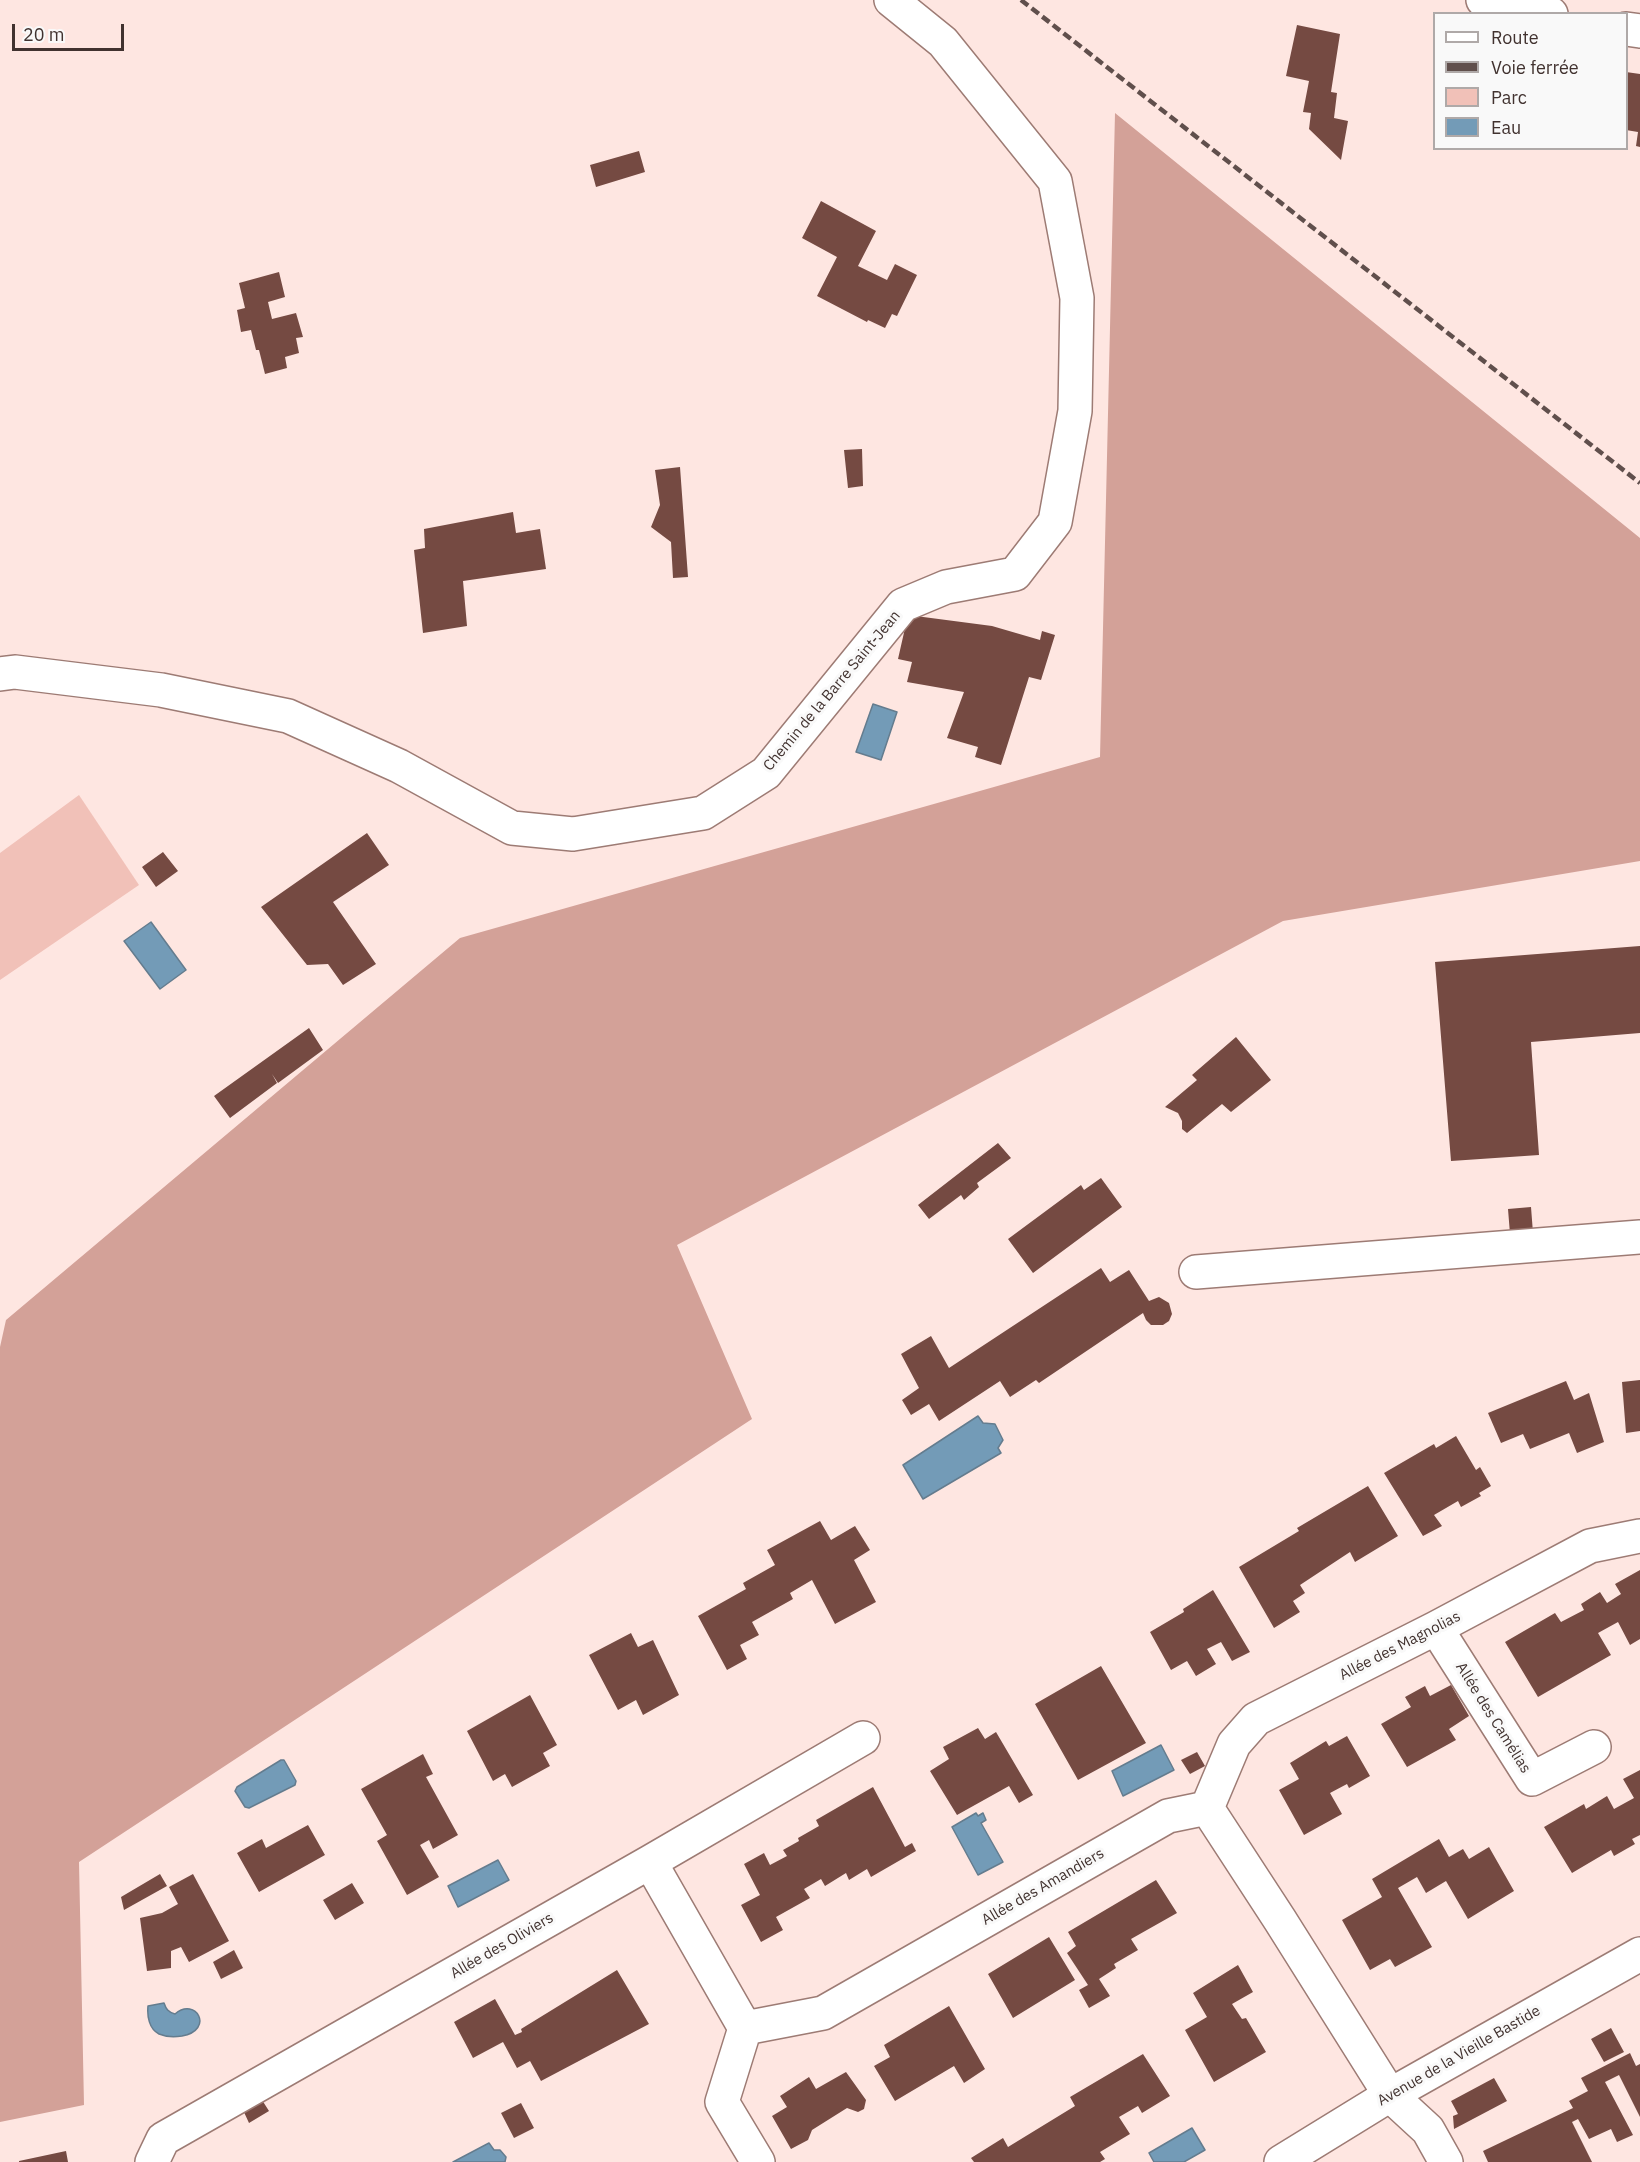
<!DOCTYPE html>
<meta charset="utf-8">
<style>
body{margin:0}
#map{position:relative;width:1640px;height:2162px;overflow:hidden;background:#fee6e1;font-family:"IBM Plex Sans",sans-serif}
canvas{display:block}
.legend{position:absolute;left:1433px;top:12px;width:195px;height:138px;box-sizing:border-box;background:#f9f9f9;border:2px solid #afa9a8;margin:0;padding:8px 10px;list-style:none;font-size:18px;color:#41322f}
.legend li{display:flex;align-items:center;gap:12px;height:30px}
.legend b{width:30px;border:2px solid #afa9a8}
.scale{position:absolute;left:12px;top:24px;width:112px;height:27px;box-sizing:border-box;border:3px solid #41322f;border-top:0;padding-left:8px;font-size:18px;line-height:21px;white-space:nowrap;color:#41322f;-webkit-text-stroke:4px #f9f9f9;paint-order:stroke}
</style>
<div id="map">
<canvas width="1640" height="2162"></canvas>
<ul class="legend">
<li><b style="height:8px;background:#fff"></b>Route</li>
<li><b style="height:8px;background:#604f4c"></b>Voie ferrée</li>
<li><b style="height:16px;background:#f1c1b8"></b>Parc</li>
<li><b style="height:16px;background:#739bb7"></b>Eau</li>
</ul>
<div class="scale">20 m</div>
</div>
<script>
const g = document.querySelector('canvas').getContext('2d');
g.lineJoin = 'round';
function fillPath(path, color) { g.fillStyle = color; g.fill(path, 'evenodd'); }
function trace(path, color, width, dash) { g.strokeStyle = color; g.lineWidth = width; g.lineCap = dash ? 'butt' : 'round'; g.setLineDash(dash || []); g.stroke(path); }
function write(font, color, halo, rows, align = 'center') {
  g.font = font + ' "IBM Plex Sans",sans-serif'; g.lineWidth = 6; g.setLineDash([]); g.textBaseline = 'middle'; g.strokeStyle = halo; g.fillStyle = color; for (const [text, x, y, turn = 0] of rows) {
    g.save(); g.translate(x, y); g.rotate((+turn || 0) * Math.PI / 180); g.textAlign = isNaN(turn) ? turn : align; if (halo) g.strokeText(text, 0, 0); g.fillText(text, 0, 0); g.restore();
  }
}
fillPath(new Path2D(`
 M79 795 139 885 0 980V853Z`), '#f1c1b8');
fillPath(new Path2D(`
 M1115 113 1640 538V861L1283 921 677 1245 752 1419 79 1862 84 2105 0 2122V1347L6 1320 460 938 1100 757Z`), '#d3a198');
const water = new Path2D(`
 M873 704 897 712 881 760 856 752Z
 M151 922 186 970 160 989 124 941Z
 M978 1416 983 1423 995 1424 1003 1440 998 1448 1001 1453 923 1499 903 1465Z
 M1161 1745 1174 1770 1123 1796 1112 1771Z
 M281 1760H284L296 1781 295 1785 249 1808 245 1807 235 1791 237 1787Z
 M976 1813 978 1816 983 1813 986 1820 981 1823 1003 1862 978 1875 952 1827Z
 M498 1860 509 1880 458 1907 448 1886Z
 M164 2003C166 2009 168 2012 175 2014 196 1996 215 2030 182 2036 175 2037 166 2037 159 2034 149 2029 147 2016 148 2006Z
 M1192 2128 1205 2150 1184 2162H1154L1149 2153Z
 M489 2143 494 2150H500L506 2157 505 2162H453Z`);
fillPath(water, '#739bb7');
trace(water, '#647c8e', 1.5);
fillPath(new Path2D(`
 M1297 25 1340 34 1331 92 1337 93 1334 118 1348 121 1341 160 1309 129 1311 113 1303 112 1309 81 1286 76Z
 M1626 72 1640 74V147L1636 146 1638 132 1626 130Z
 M639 151 645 172 596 187 590 165Z
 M821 201 876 231 858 266 887 280 895 264 917 275 897 316 892 314 885 328 868 320 867 322 817 296 837 257 802 238Z
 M279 272 285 297 268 302 272 319 296 313 303 337 296 338 299 353 285 357 287 368 265 374 259 350H256L251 330 241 332 237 310 245 308 239 283Z
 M862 449 863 486 848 488 844 450Z
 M680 467 688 577 673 578 671 542 651 527 660 505 655 470Z
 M513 512 516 533 540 529 546 569 463 581 467 626 423 633 414 550 425 548 424 529Z
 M908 615 992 626 1040 640 1042 631 1055 635 1041 680 1029 677 1001 765 975 757 978 747 947 738 964 692 907 682 912 662 898 659Z
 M367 833 389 865 333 902 376 964 343 985 328 964 307 965 261 907Z
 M163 852 178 871 156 887 142 867Z
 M1640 946V1033L1531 1042 1539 1155 1451 1161 1435 962Z
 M309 1028 323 1050 278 1083 272 1074 277 1083 230 1118 214 1096Z
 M1236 1037 1271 1080 1231 1112 1222 1104 1187 1133 1182 1129V1121L1178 1113 1165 1107 1197 1080 1192 1075Z
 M998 1143 1011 1158 977 1183 979 1187 964 1200 961 1195 929 1219 918 1205Z
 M1101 1178 1122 1207 1033 1273 1008 1239 1081 1185 1084 1190Z
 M1531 1207 1533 1233 1510 1234 1508 1209Z
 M1101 1268 1110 1282 1129 1270 1149 1301 1159 1297 1169 1303 1172 1314 1169 1321 1163 1325H1151L1146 1320 1143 1313 1039 1383 1036 1380 1010 1397 1000 1381 939 1421 929 1404 911 1415 902 1400 919 1388 901 1354 931 1336 949 1368Z
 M1640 1380V1431L1626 1433 1622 1382Z
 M1566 1381 1574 1400 1589 1393 1604 1442 1577 1453 1569 1433 1530 1449 1523 1434 1501 1443 1488 1413Z
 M1456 1436 1476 1470 1480 1467 1491 1486 1479 1493 1481 1496 1461 1507 1458 1501 1434 1515 1442 1526 1423 1536 1384 1473 1434 1444 1436 1448Z
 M1368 1486 1398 1536 1355 1562 1350 1552 1300 1585 1305 1593 1293 1601 1300 1612 1274 1628 1239 1567 1299 1531 1297 1528Z
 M820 1521 831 1540 855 1526 870 1550 854 1560 876 1602 835 1624 812 1580 790 1593 793 1599 752 1622 759 1635 740 1645 747 1659 727 1670 698 1616 746 1589 743 1583 775 1565 767 1550Z
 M1640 1570V1639L1630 1645 1618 1622 1598 1633 1611 1655 1538 1697 1505 1642 1555 1613 1561 1622 1584 1610 1581 1604 1600 1592 1607 1603 1621 1594 1615 1584Z
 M1213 1590 1250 1652 1232 1661 1221 1642 1207 1649 1216 1664 1196 1676 1187 1661 1171 1670 1150 1632 1184 1612 1183 1609Z
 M631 1633 638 1647 653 1640 679 1695 643 1715 636 1700 618 1710 589 1655Z
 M1101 1666 1146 1743 1078 1780 1035 1704Z
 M1451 1685 1469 1716 1449 1729 1456 1740 1407 1767 1381 1724 1411 1707 1405 1697 1425 1686 1430 1696Z
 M530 1695 557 1745 543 1753 550 1766 512 1787 505 1774 493 1781 467 1731Z
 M978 1728 985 1739 996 1732 1033 1795 1019 1803 1009 1786 957 1815 930 1771 949 1759 943 1747Z
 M1347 1736 1370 1776 1349 1788 1347 1784 1330 1793 1342 1814 1304 1835 1279 1790 1299 1779 1290 1763 1326 1741 1329 1746Z
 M1197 1752 1205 1766 1190 1774 1181 1760Z
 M423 1754 433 1774 426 1777 458 1835 433 1849 429 1840 420 1845 439 1877 407 1895 377 1841 387 1835 361 1789Z
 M1640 1770V1835L1632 1839 1635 1844 1614 1856 1611 1850 1572 1873 1544 1827 1584 1804 1586 1809 1607 1796 1614 1809 1634 1798 1623 1779Z
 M873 1787 905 1847 912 1843 916 1851 871 1877 867 1869 849 1880 846 1873 825 1886 821 1879 804 1889 810 1898 776 1917 783 1930 761 1942 741 1905 760 1895 744 1864 764 1853 770 1865 787 1856 783 1850 799 1841 798 1838 819 1826 816 1820Z
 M308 1825 325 1855 259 1892 237 1853 262 1839 266 1848Z
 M1439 1839 1449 1857 1463 1849 1469 1859 1489 1847 1514 1891 1468 1919 1446 1881 1426 1893 1417 1877 1398 1888 1432 1947 1395 1967 1390 1959 1370 1970 1342 1920 1382 1897 1372 1879Z
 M160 1874 167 1886 124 1910 121 1897Z
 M193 1874 229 1941 189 1962 181 1947 171 1951V1968L147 1971 140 1918 162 1913 178 1904 169 1887Z
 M1156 1880 1177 1913 1131 1939 1138 1950 1114 1964 1116 1968 1099 1979 1110 1996 1089 2008 1079 1990 1088 1985 1067 1953 1076 1946 1068 1932Z
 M352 1883 364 1903 335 1920 323 1900Z
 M1049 1937 1075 1980 1013 2018 988 1974Z
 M234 1950 243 1968 221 1979 213 1962Z
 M1238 1965 1253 1992 1232 2004 1242 2019 1246 2018 1266 2052 1214 2082 1185 2030 1207 2017 1193 1993Z
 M617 1970 649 2024 541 2081 530 2061 517 2068 503 2042 473 2058 454 2022 495 1999 515 2035 522 2032 521 2029Z
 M949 2006 985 2069 964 2083 954 2066 895 2101 874 2066 890 2057 884 2045Z
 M1611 2028 1624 2052 1604 2062 1591 2039Z
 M1630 2053 1636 2066 1640 2064V2117L1619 2075 1605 2082 1633 2135 1617 2142 1611 2129 1589 2139 1578 2119 1572 2122 1592 2162H1488L1483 2151 1573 2108 1569 2101 1588 2091 1581 2078Z
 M1143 2054 1170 2096 1142 2113 1138 2106 1119 2117 1130 2134 1100 2152 1105 2159 1100 2162H974L971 2158 1003 2138 1008 2147 1075 2106 1070 2097Z
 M846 2072 866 2100 864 2109 858 2112 847 2108 812 2130 808 2140 791 2149 772 2116 787 2107 780 2096 809 2077 816 2089Z
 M1494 2078 1507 2101 1454 2129 1453 2116 1458 2114 1451 2101Z
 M262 2100 269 2111 249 2123 243 2110Z
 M521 2103 534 2128 514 2138 501 2113Z
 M66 2151 68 2162H19V2161Z`), '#754a42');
const street = new Path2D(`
 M1483 0 1551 14
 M1626 29 1640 31
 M0 674 15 672 161 690 288 716 399 766 512 828 573 834 703 813 766 773 903 605 946 587 1015 574 1055 522 1075 411 1077 298 1055 181 943 42 891 0
 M1196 1272 1640 1237
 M1436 1628 1532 1779 1594 1747
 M1207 1808 1234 1744 1256 1719 1436 1628 1590 1546 1640 1536
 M650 1862 745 2028
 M745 2028 823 2013 1168 1816 1207 1808 1280 1920 1390 2095 1428 2130 1446 2162
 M745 2028 722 2102 758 2162
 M152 2162 163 2139 650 1862 863 1738
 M1281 2162 1390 2095 1640 1954`);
trace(street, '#9d7b74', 36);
trace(street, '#fff', 33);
trace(new Path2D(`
 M1021 0 1640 483`), '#604f4c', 4.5, [9, 4.5]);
write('15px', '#41322f', '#f9f9f9', [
 ["Chemin de la Barre Saint-Jean",832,691,-50],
 ["Allée des Magnolias",1400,1646,-27],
 ["Allée des Camélias",1493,1718,58],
 ["Allée des Amandiers",1043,1887,-30],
 ["Allée des Oliviers",502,1946,-30],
 ["Avenue de la Vieille Bastide",1459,2056,-30]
]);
</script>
